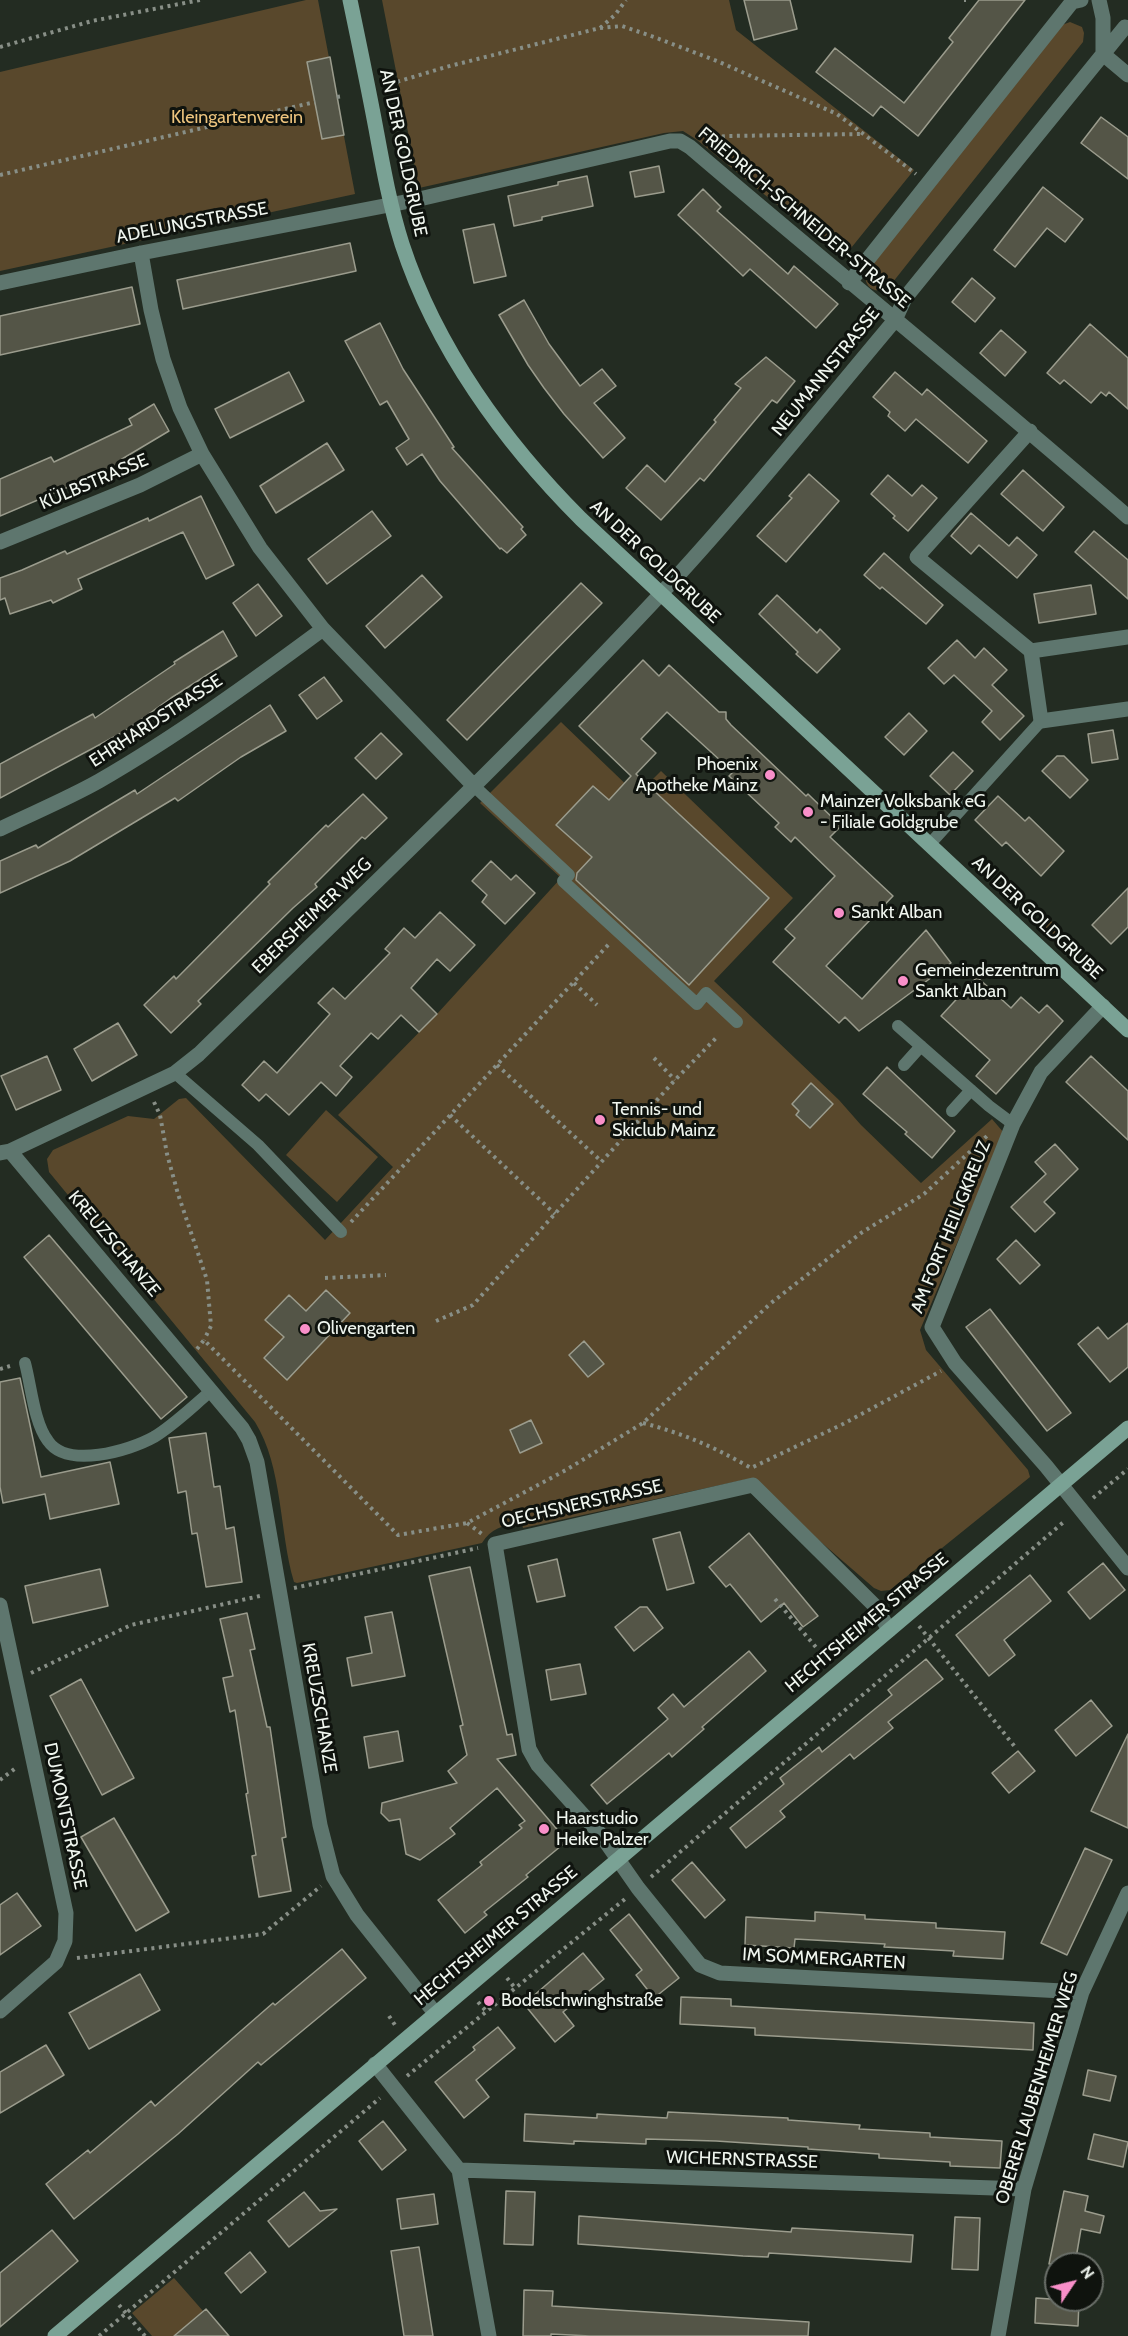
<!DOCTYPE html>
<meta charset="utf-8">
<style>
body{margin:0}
#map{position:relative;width:1128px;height:2336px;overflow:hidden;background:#232c22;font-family:Cabin,sans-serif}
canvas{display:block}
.north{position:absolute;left:1044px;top:2252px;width:60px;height:60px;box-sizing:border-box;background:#0f130e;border:2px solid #696e68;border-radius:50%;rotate:55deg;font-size:16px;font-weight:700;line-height:24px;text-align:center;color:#f0f6ef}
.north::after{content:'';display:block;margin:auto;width:21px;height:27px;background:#f98fc9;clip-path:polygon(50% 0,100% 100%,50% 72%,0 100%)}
</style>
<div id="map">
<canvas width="1128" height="2336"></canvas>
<div class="north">N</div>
</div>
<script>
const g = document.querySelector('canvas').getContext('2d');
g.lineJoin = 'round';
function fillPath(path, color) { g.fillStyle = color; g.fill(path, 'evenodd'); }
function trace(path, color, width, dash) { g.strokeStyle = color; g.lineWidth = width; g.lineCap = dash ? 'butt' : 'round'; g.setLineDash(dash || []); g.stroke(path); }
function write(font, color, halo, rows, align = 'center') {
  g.font = font + ' Cabin,sans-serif'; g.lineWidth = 6; g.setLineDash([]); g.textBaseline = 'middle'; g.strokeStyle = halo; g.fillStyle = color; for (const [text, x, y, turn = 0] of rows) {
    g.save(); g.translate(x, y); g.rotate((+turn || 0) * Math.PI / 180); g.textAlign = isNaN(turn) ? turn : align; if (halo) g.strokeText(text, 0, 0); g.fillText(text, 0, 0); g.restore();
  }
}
fillPath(new Path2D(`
 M306 0H318L355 194 0 271V72Z
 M382 0H729L736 30 914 170 843 258 697 140 683 131 664 133 419 188Z
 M1070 22 1082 27 1084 33 1083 42 889 287C877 295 864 289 865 273L1062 25Z
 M561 722 637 795 661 771 793 898 714 981 839 1100 861 1125 921 1183 992 1119 1004 1133 920 1330 926 1350 1028 1470 1030 1477 890 1590 881 1591 874 1588 748 1479 523 1528 522 1524C506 1523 491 1528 482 1543L297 1583 294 1582C279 1531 283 1467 255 1422L49 1172 47 1159 53 1150 128 1116 154 1119 179 1099 186 1098 325 1240 393 1167 338 1115 437 1014 561 878 480 803Z
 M1051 921 1083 950 1076 957 1045 928Z
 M326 1110 378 1157 337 1202 286 1155Z
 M174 2278 203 2311 174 2336H152L132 2313Z`), '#59482c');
const building = new Path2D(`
 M744 0H790L797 29 754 40Z
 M979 0H1025L918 136 881 106 873 116 816 72 835 48 904 103 953 42 949 38Z
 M330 57 344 135 322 139 307 62Z
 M1101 117 1128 137V179L1081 143Z
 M659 166 664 192 635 197 630 172Z
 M587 176 593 206 542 217V220L514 226 508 196 558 185V182Z
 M1043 187 1083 219 1065 242 1047 228 1015 267 994 250Z
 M703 189 721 207 717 211 788 274 794 266 838 304 816 328 750 269 743 276 678 215Z
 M494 224 506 276 474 283 463 230Z
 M350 243 356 271 183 309 177 280Z
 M972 278 995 298 975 322 952 302Z
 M132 287 140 324 0 355V316Z
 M524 300 549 344 580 386 602 369 616 386 594 403 625 438 603 458 564 414 544 388 528 365 499 315Z
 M380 323 403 369 454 447 452 448 523 527 521 529 526 535 507 553 501 548 500 549 480 527 440 481 422 454 407 465 396 448 409 439 387 401 380 405 345 341Z
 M1090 324 1128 358V409L1109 392 1106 396 1101 392 1091 403 1064 380 1060 384 1047 373Z
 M1001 330 1026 352 1005 376 980 353Z
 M766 357 795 381 777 403 772 400 704 481 700 478 661 520 626 488 647 465 665 482 716 422 714 420 741 388 735 384Z
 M289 372 304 401 230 438 215 409Z
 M895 372 922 395 927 389 987 441 968 463 916 419 905 431 888 416 890 412 873 397Z
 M154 404 169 431 122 459 125 465 94 480 92 477 0 516V479L51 457 54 462 132 425 129 419Z
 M327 443 344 470 276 513 260 486Z
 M1023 470 1064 507 1043 531 1001 494Z
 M809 474 839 501 786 562 757 536 792 498 789 496Z
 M888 475 912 496 922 485 937 498 908 531 893 518 895 516 871 494Z
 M201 496 234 565 206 579 183 532 78 579 82 589 53 603 51 600 10 614 5 598 0 600V578L22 570 65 551 67 554 148 518 149 521Z
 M372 511 391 536 327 584 308 559Z
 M971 513 1009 546 1017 537 1037 555 1017 578 979 545 971 554 951 536Z
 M1094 531 1128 560V599L1075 552Z
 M884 553 943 605 926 624 882 587 880 589 864 575Z
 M422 575 442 597 385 648 366 626Z
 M581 583 602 603 467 740 447 720Z
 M258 584 282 616 256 636 233 603Z
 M1091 585 1096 614 1039 623 1034 594Z
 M777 595 817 633 820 629 840 649 817 673 796 654 798 652 759 614Z
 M223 631 237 656 171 698 125 731 0 798V764L93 714 95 718 175 664 174 662Z
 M957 640 975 658 984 648 1007 670 992 685 1024 716 1000 740 982 722 992 711 954 675 944 684 928 668Z
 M643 660 659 676 669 665 719 712H726V719L731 725 806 796 808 794 841 826 830 837 893 896 826 966 862 999 926 930 951 963 859 1031 845 1017 839 1023 773 962 795 938 785 929 835 876 795 837 791 842 775 827 779 823 729 776 733 772 667 712 641 739 656 753 636 774 769 898 689 985 576 880 577 873 592 857 556 825 593 786 609 800 631 776 579 726Z
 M324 677 342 701 317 719 299 695Z
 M270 705 286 731 241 757 178 801 175 798 70 861 0 893V861L36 845 38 848 135 790 137 794Z
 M909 713 927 731 904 755 885 737Z
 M1113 730 1118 759 1092 763 1088 734Z
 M381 733 402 754 376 779 355 758Z
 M953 752 973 771 950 795 930 776Z
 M1057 756H1064L1088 780 1070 798 1042 771Z
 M363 794 387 818 365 839 362 837 315 884 317 887 293 908 198 1001 201 1004 171 1033 144 1005 174 976 176 979 270 884 268 882 326 825 328 827Z
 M998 796 1025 821 1029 817 1064 851 1041 876 1006 842 1002 846 975 820Z
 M491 861 511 880 516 875 535 893 505 924 482 902 487 895 472 881Z
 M1128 888V927L1111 944 1092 925Z
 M440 912 475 945 450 971 437 959 411 988 437 1014 419 1032 401 1015 378 1039 371 1033 340 1066 352 1077 336 1096 321 1082 289 1115 266 1094 259 1101 242 1085 264 1061 277 1073 330 1014 318 1003 333 988 345 999 390 953 385 949 404 928 415 938Z
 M977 977 1011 1008 1021 997 1039 1013 1047 1005 1063 1021 996 1094 976 1076 990 1060 941 1016Z
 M118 1023 137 1055 92 1081 74 1049Z
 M47 1056 61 1090 16 1110 1 1076Z
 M1091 1056 1128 1091V1140L1066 1082Z
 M887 1067 955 1131 932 1158 905 1134 907 1132 863 1094Z
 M811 1083 833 1104 810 1128 796 1115 799 1111 792 1104Z
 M1055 1144 1078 1169 1044 1202 1055 1213 1035 1232 1011 1207 1046 1174 1035 1162Z
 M49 1235 187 1397 161 1419 24 1257Z
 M1016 1240 1040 1265 1020 1284 997 1259Z
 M326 1290 350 1313 287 1380 264 1358 284 1337 265 1320 289 1295 306 1311Z
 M990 1309 1071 1413 1047 1431 966 1327Z
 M1128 1323V1367L1110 1382 1078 1344 1098 1327 1108 1339Z
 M584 1341 604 1364 588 1377 569 1355Z
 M20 1378 41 1477 110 1462 119 1504 50 1519 45 1494 3 1503 0 1487V1382Z
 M531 1420 542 1443 520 1453 510 1430Z
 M206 1433 214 1487 220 1486 226 1529 234 1527 242 1582 206 1587 197 1533 192 1534 186 1491 178 1493 169 1438Z
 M680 1532 694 1583 667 1590 653 1539Z
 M749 1533 818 1616 803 1627 784 1603 761 1622 730 1584 726 1587 709 1567Z
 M557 1559 565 1596 537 1602 528 1566Z
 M1103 1563 1125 1590 1090 1619 1068 1592Z
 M470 1567 507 1735 512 1734 516 1755 497 1759 567 1841 526 1875 528 1877 484 1912 487 1915 465 1933 438 1900 482 1865 480 1862 522 1828 519 1825 525 1821 497 1788 450 1828 455 1834 420 1860 406 1854 400 1819 389 1821 381 1813 382 1803 457 1783 448 1771 467 1755 460 1726 463 1725 429 1576Z
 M100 1569 108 1606 33 1623 25 1586Z
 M1030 1575 1051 1601 1004 1640 1015 1655 989 1676 956 1635Z
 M640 1607H647L663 1628 634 1651 615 1627Z
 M392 1612 405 1676 352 1686 347 1658 372 1653 365 1617Z
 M247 1613 255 1649 250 1650 267 1727H270L286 1837 282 1838 291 1891 259 1897 252 1856 256 1855 246 1794 248 1793 235 1710 230 1712 223 1678 233 1676 220 1619Z
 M749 1651 766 1671 702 1727 704 1729 672 1757 669 1753 607 1804 591 1785 668 1719 658 1708 673 1694 684 1707Z
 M926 1659 943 1679 888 1722 893 1728 854 1759 850 1754 780 1811 785 1817 746 1848 730 1828 784 1784 780 1778 819 1747 822 1752 892 1695 888 1690Z
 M580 1664 586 1694 551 1700 546 1670Z
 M81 1679 134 1778 102 1795 50 1696Z
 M1091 1700 1112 1726 1076 1756 1055 1730Z
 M398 1731 403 1761 369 1768 364 1737Z
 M1128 1734V1828L1091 1811Z
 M1018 1751 1035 1771 1009 1793 992 1773Z
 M114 1818 169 1912 136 1931 81 1837Z
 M1085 1848 1112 1860 1067 1955 1041 1943Z
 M692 1862 725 1900 705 1918 672 1880Z
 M17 1893 41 1926 0 1955V1905Z
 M815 1912 865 1915V1919L936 1923V1928L1005 1932 1003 1959 953 1956 954 1951 884 1947 885 1944 795 1939 794 1948 745 1945 746 1917 815 1921Z
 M629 1914 679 1978 654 1998 636 1975 642 1970 610 1930Z
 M342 1949 366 1978 261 2065 258 2062 178 2134 74 2219 46 2184 88 2150 90 2153 151 2101 155 2106 273 2003 275 2005Z
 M583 1953 604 1979 563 2012 574 2026 555 2042 524 2004Z
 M140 1974 160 2010 89 2049 69 2013Z
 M681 1997 731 1999V2006L1034 2023 1033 2050 755 2035V2028L680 2024Z
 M498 2027 515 2048 476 2080 489 2097 464 2118 435 2082 475 2050 473 2047Z
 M46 2045 64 2075 0 2113V2072Z
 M1088 2070 1116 2076 1110 2101 1083 2095Z
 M668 2112 788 2118V2120L860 2125 859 2129 930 2133V2137L1002 2141 1000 2168 950 2166V2162L879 2158V2154L808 2149V2147L716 2141 646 2139V2144L574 2141V2144L524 2141 525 2114 597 2118V2114L667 2118Z
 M383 2121 406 2150 382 2170 359 2141Z
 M1094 2134 1128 2142 1123 2167 1088 2159Z
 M506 2191 535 2192 533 2245 504 2244Z
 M1064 2191 1088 2196 1085 2211 1104 2216 1100 2233 1081 2229 1075 2264H1049Z
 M304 2192 320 2211 337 2209 289 2247 268 2221Z
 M434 2194 438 2224 401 2229 397 2199Z
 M579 2216 791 2232 792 2228 913 2235 911 2262 769 2253 768 2257 743 2256 578 2244Z
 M955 2217 980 2218 978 2270 952 2269Z
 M52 2230 78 2261 0 2327V2273Z
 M419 2247 433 2336H404L391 2251Z
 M250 2252 266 2272 241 2293 225 2273Z
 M524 2290 553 2291 552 2306 809 2322 808 2336H590L551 2334V2336H523Z
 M1036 2298 1079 2301 1078 2326 1035 2323Z
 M206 2309 229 2336H174Z`);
fillPath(building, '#545547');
trace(building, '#9b9c8d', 1.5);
trace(new Path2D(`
 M964 0H966
 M600 28 622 26 654 37 717 61 837 114 916 174
 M0 47 92 21 200 0
 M390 84 446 67 600 28 615 15 626 0
 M337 97 344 96
 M707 138 727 136 862 134
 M0 175 315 102
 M574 983 597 1005
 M654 1058 675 1080
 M497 1065 601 1161
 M154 1102 160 1115 167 1154 178 1194 207 1280 211 1326 204 1340
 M450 1115 555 1214
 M351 1222 609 944
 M325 1278 386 1275
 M436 1321 473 1305 675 1080 718 1036
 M197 1349 204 1340 398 1535 467 1523 566 1470 643 1423 771 1303 861 1233 924 1194 988 1135
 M0 1369 10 1366
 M643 1423C685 1434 714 1447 751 1468L843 1424 941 1371
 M1093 1498 1128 1469
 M467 1523 482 1534
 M294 1588 478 1548
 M775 1599 820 1652
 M919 1626 1015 1747
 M31 1673 131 1625 264 1595
 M0 1780 17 1767
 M651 1877 1066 1520
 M77 1958 263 1934 321 1886
 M507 1978 515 1988
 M478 2002 486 2011
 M389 2016 395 2025
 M407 2076 625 1899
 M119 2305 145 2336
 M99 2336 380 2098`), '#888f87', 4, [3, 4.5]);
trace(new Path2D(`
 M474 786 569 875 563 881 697 1004 706 993 737 1022
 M929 845 1041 721
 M898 1026 989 1106 1013 1124
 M904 1065 921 1046
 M175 1073 258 1145 341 1232
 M952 1111 971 1090
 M25 1363C31 1385 34 1423 48 1441 67 1469 129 1451 154 1437 174 1425 193 1406 211 1391`), '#5e766e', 12);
trace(new Path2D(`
 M1099 0 1103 18V54L1128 75
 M141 253 151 310 163 359 180 408 202 454 260 548 323 629 474 786
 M0 283 141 253 415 200 670 141H680L690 147C835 271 984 391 1128 517
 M849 283 1072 2 1081 0
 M1030 431 917 557 1031 651
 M0 542 140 485 202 454
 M1128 637 1031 651 1041 721 1128 709
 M0 829C33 813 67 799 99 781 177 736 250 683 323 629
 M1103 1006 1041 1072 1013 1124 932 1327 955 1363 1046 1466 1128 1568
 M10 1151 242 1428 249 1440 257 1462 320 1825 333 1876 357 1915 435 2013
 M0 1153 10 1151 175 1073 199 1054C358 899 520 746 671 583 749 498 821 408 895 320L905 298 1125 27
 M0 1605 66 1913 65 1941 56 1962 0 2011
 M889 1630 876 1607 753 1485 495 1544 529 1749 538 1765 601 1835 638 1888 700 1965 720 1973 1082 1992
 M375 2064 459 2170 489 2336
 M459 2170 1024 2189
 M998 2336 1024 2189 1082 1992 1128 1893`), '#5e766e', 15);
trace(new Path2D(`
 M350 0C359 43 368 86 376 129 383 167 390 206 402 244 436 348 504 442 581 519L1128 1030
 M55 2336 1128 1428`), '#7aa295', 15);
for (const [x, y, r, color] of [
 [770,775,6,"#f98fc9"],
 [808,812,6,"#f98fc9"],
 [839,913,6,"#f98fc9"],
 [903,981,6,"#f98fc9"],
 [600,1120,6,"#f98fc9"],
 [305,1329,6,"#f98fc9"],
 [544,1829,6,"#f98fc9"],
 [489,2001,6,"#f98fc9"]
]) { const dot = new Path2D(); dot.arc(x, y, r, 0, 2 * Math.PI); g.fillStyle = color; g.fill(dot); trace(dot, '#0f130e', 2); }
write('18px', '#edc47e', '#0f130e', [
 ["Kleingartenverein",237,118]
]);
write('18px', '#f0f6ef', '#0f130e', [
 ["AN DER GOLDGRUBE",403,153,78],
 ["FRIEDRICH-SCHNEIDER-STRASSE",804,218,40],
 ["ADELUNGSTRASSE",192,223,-11],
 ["NEUMANNSTRASSE",826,372,-51],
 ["KÜLBSTRASSE",94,482,-23],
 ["AN DER GOLDGRUBE",655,562,43],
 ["EHRHARDSTRASSE",156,721,-33],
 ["EBERSHEIMER WEG",312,916,-44],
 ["AN DER GOLDGRUBE",1037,918,43],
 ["AM FORT HEILIGKREUZ",951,1227,-68],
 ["KREUZSCHANZE",114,1244,50],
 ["OECHSNERSTRASSE",582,1504,-13],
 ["HECHTSHEIMER STRASSE",867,1623,-40],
 ["KREUZSCHANZE",319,1708,80],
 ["DUMONTSTRASSE",65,1816,78],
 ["HECHTSHEIMER STRASSE",496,1936,-40],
 ["IM SOMMERGARTEN",824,1959,3],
 ["OBERER LAUBENHEIMER WEG",1037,2088,-73],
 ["WICHERNSTRASSE",742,2160,2]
]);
write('18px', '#f0f6ef', '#0f130e', [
 ["Phoenix",758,765,"right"],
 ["Apotheke Mainz",758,786,"right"],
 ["Mainzer Volksbank eG",820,802],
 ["- Filiale Goldgrube",820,823],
 ["Sankt Alban",851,913],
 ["Gemeindezentrum",915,971],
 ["Sankt Alban",915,992],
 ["Tennis- und",612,1110],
 ["Skiclub Mainz",612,1131],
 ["Olivengarten",317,1329],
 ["Haarstudio",556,1819],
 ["Heike Palzer",556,1840],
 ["Bodelschwinghstraße",501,2001]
], 'left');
</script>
